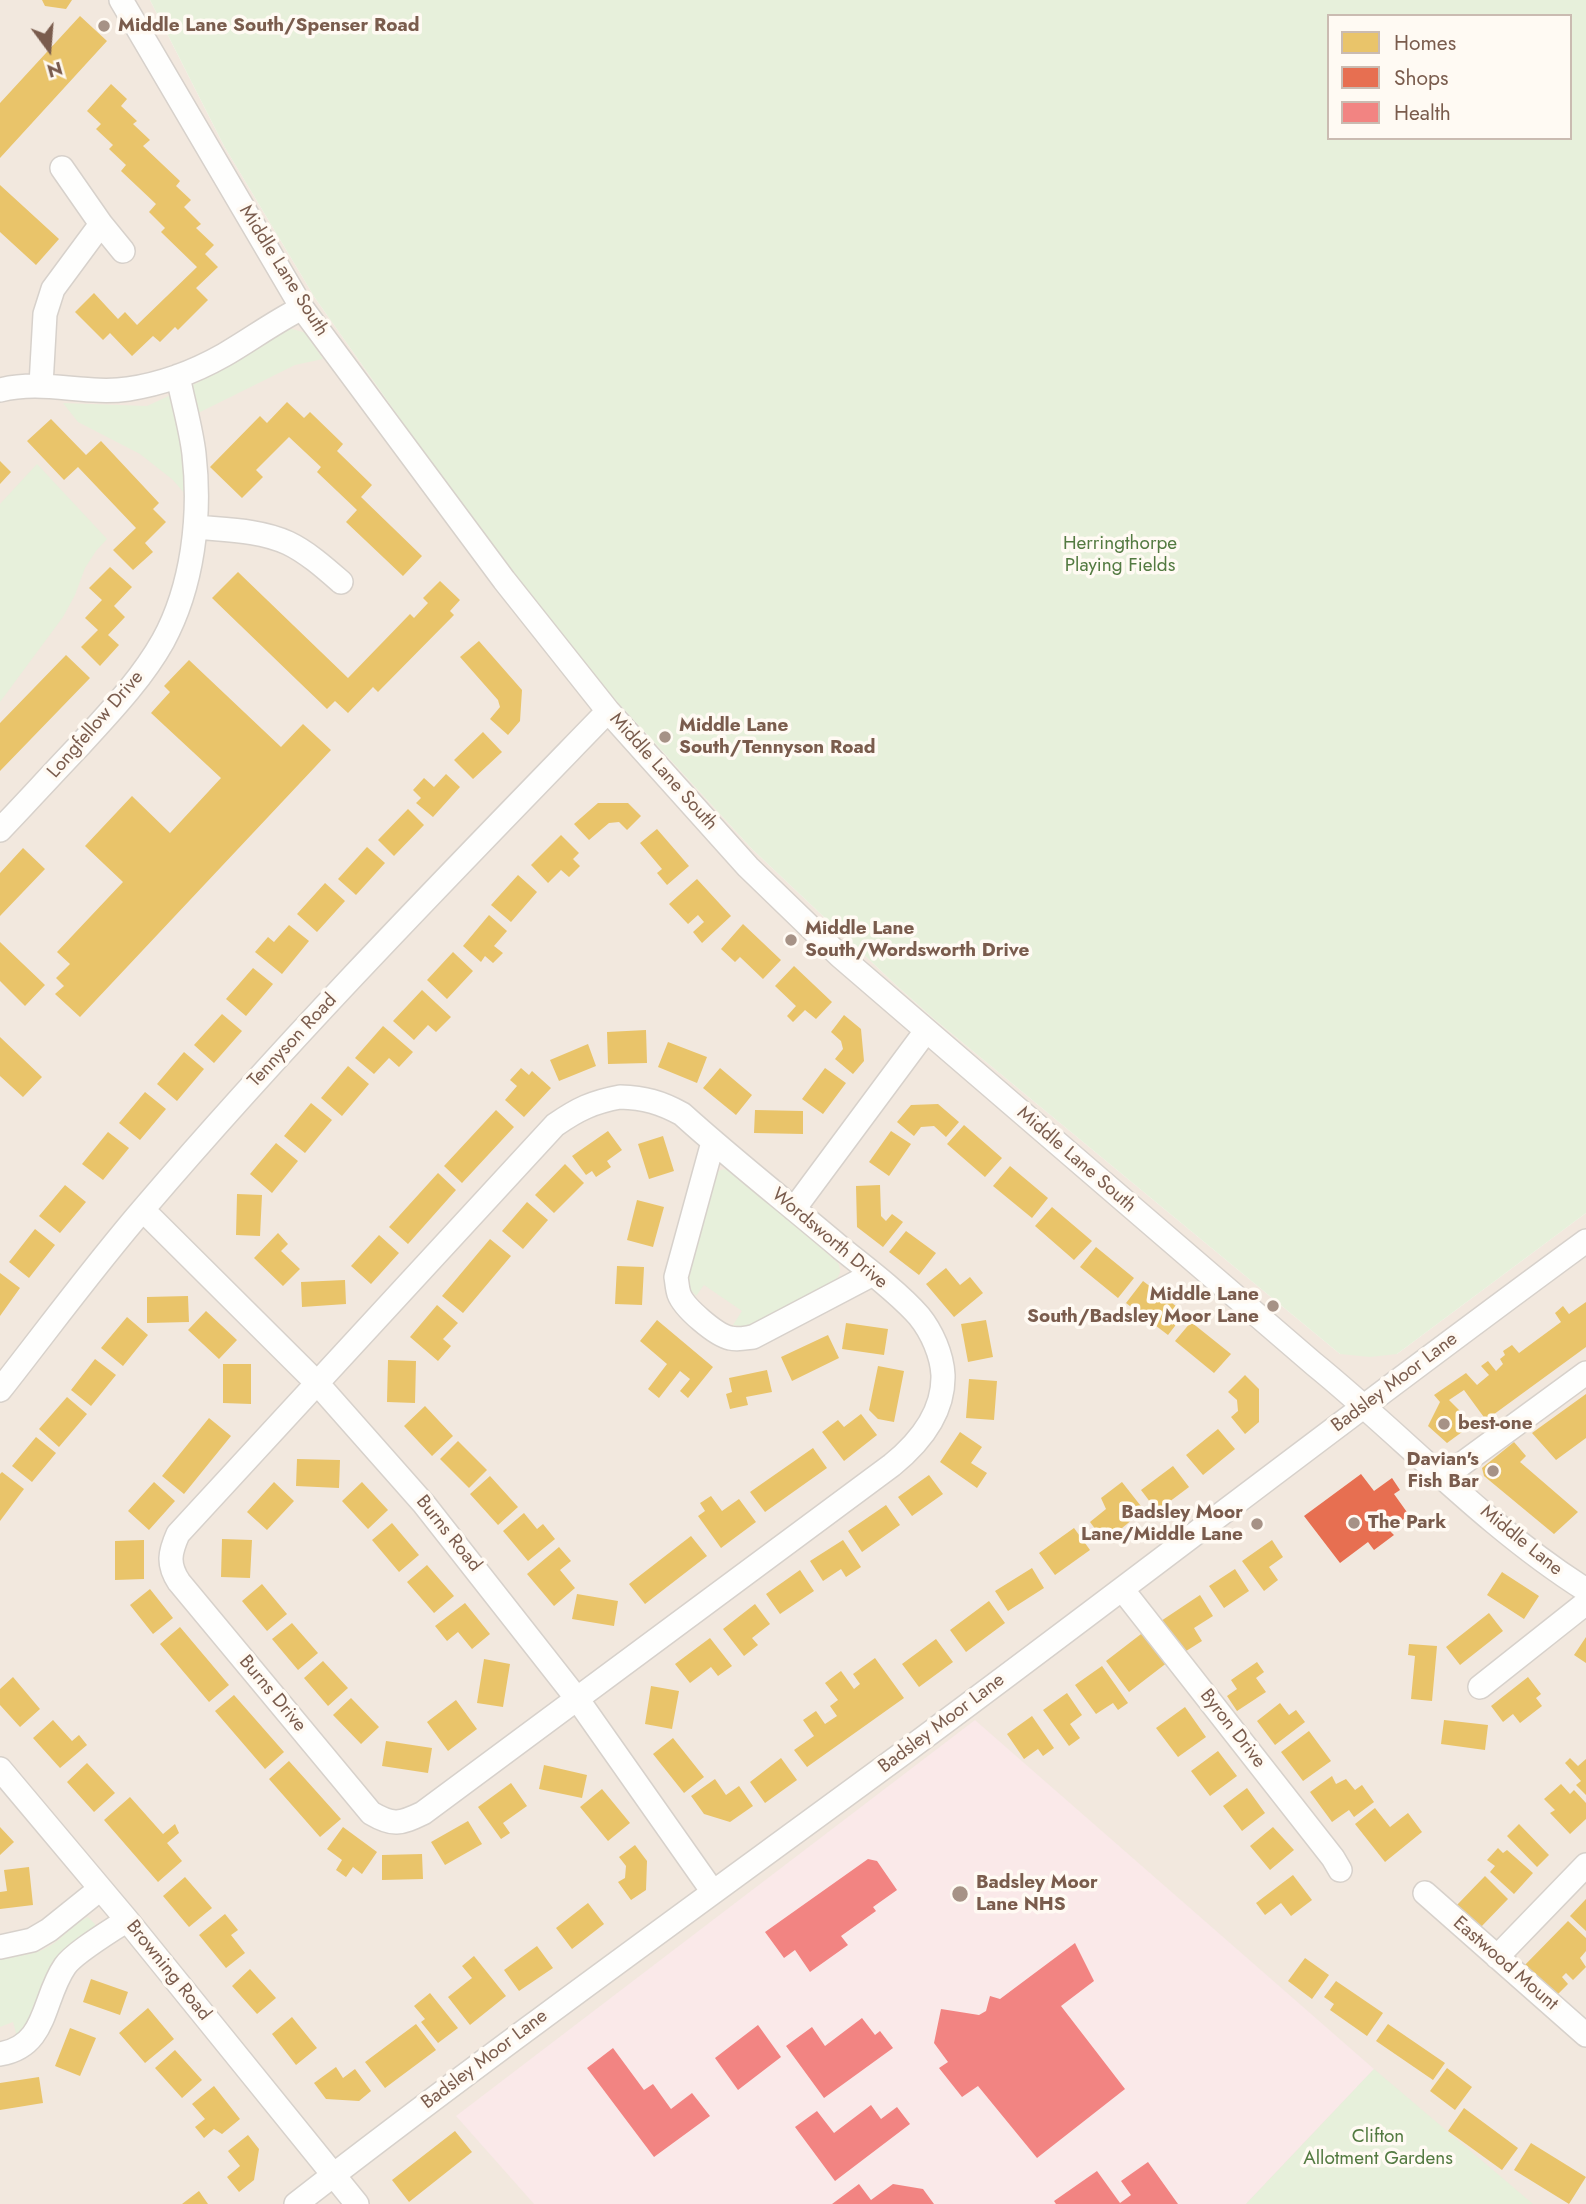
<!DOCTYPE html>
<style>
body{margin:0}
#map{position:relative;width:1586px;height:2204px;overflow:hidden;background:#f9f5f0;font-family:Jost,sans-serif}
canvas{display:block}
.legend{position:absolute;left:1327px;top:14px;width:245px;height:126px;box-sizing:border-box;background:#fffaf3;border:2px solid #cabbb1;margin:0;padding:9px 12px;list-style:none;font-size:21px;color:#7a5c4d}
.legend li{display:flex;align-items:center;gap:14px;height:35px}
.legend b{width:35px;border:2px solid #cabbb1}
.north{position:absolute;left:14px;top:14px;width:70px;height:70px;-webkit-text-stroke:5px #fffaf3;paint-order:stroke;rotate:164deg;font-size:19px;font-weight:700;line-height:28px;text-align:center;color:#7a5c4d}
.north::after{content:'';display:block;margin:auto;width:24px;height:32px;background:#7a5c4d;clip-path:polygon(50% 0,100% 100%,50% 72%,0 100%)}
</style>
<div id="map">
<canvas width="1586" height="2204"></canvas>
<ul class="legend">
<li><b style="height:19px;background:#e9c46a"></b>Homes</li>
<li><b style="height:19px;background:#e76f51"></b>Shops</li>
<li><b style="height:19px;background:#f28482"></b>Health</li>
</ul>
<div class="north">N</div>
</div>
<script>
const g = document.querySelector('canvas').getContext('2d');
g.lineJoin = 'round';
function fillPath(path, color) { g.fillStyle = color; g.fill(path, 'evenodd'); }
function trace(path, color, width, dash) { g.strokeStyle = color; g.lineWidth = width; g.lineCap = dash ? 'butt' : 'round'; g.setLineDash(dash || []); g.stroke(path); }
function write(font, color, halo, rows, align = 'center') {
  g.font = font + ' Jost,sans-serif'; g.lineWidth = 7; g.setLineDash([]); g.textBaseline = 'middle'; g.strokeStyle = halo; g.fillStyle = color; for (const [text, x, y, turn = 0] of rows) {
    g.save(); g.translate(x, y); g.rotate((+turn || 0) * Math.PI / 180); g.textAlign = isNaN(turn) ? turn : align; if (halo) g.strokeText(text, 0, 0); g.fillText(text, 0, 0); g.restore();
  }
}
fillPath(new Path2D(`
 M0 0H150L224 146 315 298 510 575 599 682 752 849 897 986 934 1019 1340 1354H1397L1586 1213V2204H0Z`), '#f2e8de');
fillPath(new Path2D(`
 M975 1720 1374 2069 1246 2204H534L456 2116Z`), '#fae9e9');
fillPath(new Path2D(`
 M150 0H1586V1213L1397 1354 1370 1357 1340 1354 934 1019 897 986 752 849 599 682 510 575 315 298 224 146ZM1329 16H1570V138H1329Z
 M289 328 306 333 323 359 295 365 178 423 184 456 185 494 173 480 140 454 78 422 63 403 147 406 199 382 259 343Z
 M37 464 107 539 96 551 85 568 75 595 63 617 0 702V504Z
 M724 1169 736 1174 838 1263C842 1272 840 1276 832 1283L748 1327 733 1325 742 1311 704 1285 696 1296 689 1288 685 1276 716 1172Z
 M88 1917 95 1924V1929L33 2013 25 2028 17 2037 13 2022 0 2027V1959C15 1956 35 1955 48 1947 63 1939 72 1924 88 1917Z
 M1374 2069 1533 2204H1246Z`), '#e7f0db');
fillPath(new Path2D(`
 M42 0H72L66 9 45 6Z
 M80 16 107 41 0 158V103Z
 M111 84 127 99 121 106 137 121 133 124 150 140 143 146 180 181 176 186 191 200 184 207 201 224 196 228 214 245 205 254 218 267 196 288 208 300 178 330 175 327 160 342 153 336 132 356 110 333 103 340 75 312 94 293 118 319 125 312 137 325 197 267 161 232 165 228 149 212 156 204 121 171 126 165 109 149 113 145 96 129 101 124 87 111Z
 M0 185 59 239 36 265 0 232Z
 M287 402 304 418 310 412 343 444 337 451 372 485 361 497 422 556 403 576 346 522 357 510 317 472 321 467 289 437 256 470 263 477 242 498 210 467 260 416 267 423Z
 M51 419 86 455 101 441 159 503 153 509 166 522 145 543 153 552 133 570 113 550 136 528 78 467 64 480 27 441Z
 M0 461 11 472 0 484Z
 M110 567 132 587 114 606 125 617 108 635 119 645 100 666 81 647 98 630 85 618 102 600 89 588Z
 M238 572 348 678 410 614 414 618 428 603 423 598 440 581 460 600 450 611 454 615 378 692 373 687 348 713 335 701 327 709 212 598Z
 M479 641 522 690 520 721 508 735 490 719 500 707 498 700 460 657Z
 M66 655 90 678 0 771V723Z
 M189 660 281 747 303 724 331 750 80 1017 55 994 64 986 56 978 70 964 57 952 123 882 85 846 132 796 170 833 221 778 151 713 170 692 164 686Z
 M483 732 502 752 473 779 454 760Z
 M446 774 460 787 433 817 416 803 421 798 413 790 424 778 434 787Z
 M598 803H628L641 816 627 830 619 822 609 823 589 840 574 824Z
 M408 809 424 825 394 856 378 840Z
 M657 829 689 866 667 885 657 873 662 869 640 843Z
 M561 835 579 853 573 859 580 866 569 877 561 870 548 883 531 865Z
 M367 847 385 863 356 895 338 879Z
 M23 848 45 869 0 916V873Z
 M518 875 537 892 511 922 491 905Z
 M697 879 731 916 702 943 693 932 704 922 698 915 688 924 669 904Z
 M325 883 345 901 317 932 297 914Z
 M489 915 507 931 494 946 503 953 493 963 485 956 481 962 463 946Z
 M743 924 781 960 763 979 740 957 735 962 721 949Z
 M289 925 309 941 282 974 255 952 268 937 274 942Z
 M0 942 45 985 25 1006 0 981Z
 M453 952 473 971 447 999 427 980Z
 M794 966 832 1002 816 1019 805 1010 793 1022 787 1016 796 1006 775 986Z
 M253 968 273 984 246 1016 226 999Z
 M422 990 451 1017 436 1032 428 1025 414 1040 393 1021Z
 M222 1014 242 1031 214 1063 194 1045Z
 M844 1015 861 1029 864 1061 853 1074 835 1059 843 1049 841 1041 831 1032Z
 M383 1026 413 1052 399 1067 389 1058 374 1074 355 1058Z
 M646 1030 647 1063 608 1064 607 1032Z
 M0 1037 42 1077 23 1097 0 1076Z
 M668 1042 707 1057 697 1083 658 1067Z
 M588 1044 596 1066 559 1081 550 1060Z
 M184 1052 204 1069 177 1101 157 1084Z
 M348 1066 369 1084 342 1116 321 1098Z
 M521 1068 529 1075 532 1071 551 1088 524 1117 505 1100 517 1086 510 1080Z
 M720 1068 752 1095 736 1115 703 1088Z
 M825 1068 846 1083 823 1114 802 1099Z
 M145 1092 166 1109 140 1140 119 1123Z
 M311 1103 332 1120 305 1153 284 1136Z
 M938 1104 959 1122 946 1137 934 1126 921 1127 914 1136 897 1122 911 1105Z
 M496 1110 514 1127 462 1183 444 1166Z
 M755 1110 803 1111V1134L754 1133Z
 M964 1125 1002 1158 985 1177 947 1144Z
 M608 1131 622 1150 607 1161 611 1167 596 1177 592 1171 586 1175 572 1156Z
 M891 1131 911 1144 889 1176 869 1162Z
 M108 1132 129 1148 103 1180 82 1164Z
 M663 1136 674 1171 649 1179 638 1144Z
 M276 1143 298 1161 272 1193 250 1174Z
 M565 1164 584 1183 554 1213 535 1195Z
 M1010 1166 1048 1198 1032 1218 993 1186Z
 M438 1173 456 1190 408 1244 389 1227Z
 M65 1185 86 1202 60 1233 39 1216Z
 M880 1185 881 1216 886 1221 892 1214 903 1222 883 1247 857 1227 856 1186Z
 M237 1194 262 1195 260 1236 236 1235Z
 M637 1200 664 1207 653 1247 627 1240Z
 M527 1202 548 1220 523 1249 502 1231Z
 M1052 1207 1092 1241 1074 1260 1035 1226Z
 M35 1229 55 1245 29 1278 9 1262Z
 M906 1231 936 1253 919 1275 889 1252Z
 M278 1233 288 1244 281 1251 300 1269 283 1286 254 1258Z
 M379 1235 399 1253 371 1284 351 1266Z
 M490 1239 511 1256 463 1313 442 1296Z
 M1096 1247 1134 1278 1118 1298 1080 1267Z
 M617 1266 644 1267 642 1305 615 1304Z
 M946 1268 960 1285 970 1277 983 1293 954 1317 926 1284Z
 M0 1273 20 1288 0 1316Z
 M345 1280 346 1304 302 1307 301 1282Z
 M1143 1281 1185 1313 1168 1335 1126 1303Z
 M188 1296 189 1322 147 1323V1297Z
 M1586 1302V1347L1486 1420 1464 1390 1449 1400 1473 1424 1447 1443 1428 1426 1440 1402 1434 1395 1466 1373 1477 1385 1489 1375 1481 1366 1488 1361 1496 1371 1503 1364 1500 1359 1505 1355 1503 1351 1512 1345 1519 1353 1561 1322 1555 1313 1563 1306 1569 1314Z
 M437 1305 458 1323 443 1339 451 1346 438 1361 410 1337Z
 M206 1311 237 1340 219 1359 188 1330Z
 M127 1317 148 1335 123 1366 101 1348Z
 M657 1320 713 1367 688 1398 680 1391 690 1379 680 1371 659 1398 648 1389 667 1364 640 1341Z
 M986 1320 993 1357 968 1362 961 1324Z
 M1191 1322 1231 1354 1214 1373 1175 1341Z
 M846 1323 888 1329 884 1355 842 1349Z
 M828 1335 839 1358 792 1381 781 1357Z
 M95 1359 116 1375 91 1406 71 1390Z
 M388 1360 416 1361 415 1403 387 1402Z
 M223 1364H251V1404L223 1403Z
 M878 1366 904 1371 894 1422 878 1419 869 1410Z
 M767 1370 772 1392 746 1397 748 1405 730 1409 726 1394 732 1392 729 1378Z
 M1245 1375 1259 1389V1422L1245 1434 1231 1417 1238 1411 1237 1400 1228 1392Z
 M969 1379 997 1381 994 1420 966 1418Z
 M1586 1394V1438L1556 1460 1532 1433Z
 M67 1397 87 1414 59 1447 39 1429Z
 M425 1406 453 1436 432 1456 404 1426Z
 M861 1414 877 1435 844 1461 822 1432 838 1420 844 1427Z
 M209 1418 231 1436 184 1494 162 1476Z
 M1218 1429 1235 1449 1203 1475 1186 1455Z
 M960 1432 982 1447 971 1463 987 1473 977 1488 940 1462Z
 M36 1437 56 1453 32 1482 12 1466Z
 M458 1441 487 1470 469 1488 440 1459Z
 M1514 1442 1526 1456 1520 1462 1578 1512 1554 1534 1484 1476 1482 1468Z
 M813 1448 827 1468 765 1512 750 1492Z
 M297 1459 340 1460 339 1488 296 1486Z
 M1173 1466 1189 1487 1157 1511 1141 1490Z
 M2 1472 24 1489 0 1521V1474Z
 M929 1475 943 1494 912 1516 898 1497Z
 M490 1476 518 1507 498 1525 470 1494Z
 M154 1482 175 1501 149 1530 128 1511Z
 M274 1482 294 1501 267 1530 247 1512Z
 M362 1482 388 1510 368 1529 342 1501Z
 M1122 1482 1144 1510 1105 1542 1090 1522 1106 1509 1101 1498Z
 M711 1496 722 1511 739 1499 756 1522 721 1548 698 1516 705 1511 700 1503Z
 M886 1505 900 1525 862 1552 848 1531Z
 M524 1513 537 1529 543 1524 555 1539 528 1561 503 1531Z
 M392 1523 419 1555 399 1572 372 1540Z
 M1074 1528 1090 1550 1055 1575 1039 1553Z
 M691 1536 707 1556 645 1604 629 1584Z
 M222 1539 252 1540 250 1578 221 1577Z
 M144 1540V1579L115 1580V1541Z
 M843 1540 861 1567 846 1577 841 1569 823 1581 810 1561Z
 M1272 1540 1283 1557 1269 1567 1278 1580 1264 1591 1242 1561Z
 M559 1547 571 1561 560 1570 575 1588 554 1606 527 1574Z
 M427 1565 454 1596 434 1613 407 1582Z
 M1032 1568 1044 1588 1008 1611 995 1591Z
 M1235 1569 1249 1591 1224 1608 1209 1586Z
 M800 1570 814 1591 780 1614 766 1594Z
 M1502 1572 1539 1596 1524 1619 1487 1595Z
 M262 1584 287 1614 267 1631 242 1601Z
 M150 1589 173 1618 153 1634 130 1605Z
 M577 1594 618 1601 614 1626 572 1619Z
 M1200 1595 1213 1616 1194 1628 1202 1641 1183 1653 1161 1621Z
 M989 1601 1005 1623 966 1652 950 1630Z
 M465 1603 490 1634 472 1649 458 1632 447 1641 435 1626Z
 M755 1604 770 1624 752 1638 758 1645 744 1656 723 1629Z
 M1489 1613 1503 1631 1460 1665 1446 1647Z
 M292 1623 318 1653 298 1670 272 1639Z
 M180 1627 229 1685 209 1702 160 1644Z
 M1145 1631 1168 1662 1129 1692 1106 1661Z
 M1586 1637V1663L1574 1655Z
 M710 1638 732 1666 718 1676 711 1667 690 1683 675 1664Z
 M936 1639 953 1662 919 1687 902 1664Z
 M1409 1644 1437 1646 1432 1701 1411 1699 1415 1656 1408 1655Z
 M875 1658 904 1698 807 1767 794 1750 814 1736 803 1720 816 1711 825 1724 837 1716 830 1706 838 1700 825 1683 841 1671 854 1689 860 1684 853 1674Z
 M484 1659 510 1664 503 1707 477 1703Z
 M323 1661 348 1688 328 1706 304 1678Z
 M1257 1662 1264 1672 1256 1678 1266 1692 1237 1711 1227 1696 1237 1689 1231 1680Z
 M1102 1666 1128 1703 1118 1710 1113 1703 1096 1714 1075 1685Z
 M13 1677 40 1709 20 1727 0 1705V1689Z
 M1528 1677 1541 1694 1536 1698 1542 1706 1520 1723 1513 1714 1503 1722 1491 1706Z
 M651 1686 679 1691 672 1729 645 1724Z
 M1067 1693 1082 1715 1070 1724 1080 1738 1069 1746 1043 1710Z
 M234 1695 284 1752 265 1769 215 1711Z
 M351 1698 379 1727 361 1744 333 1715Z
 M456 1700 477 1729 448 1751 427 1722Z
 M1280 1703 1289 1715 1296 1710 1305 1722 1275 1745 1257 1721Z
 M1185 1707 1206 1737 1178 1757 1156 1728Z
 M1032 1716 1054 1748 1043 1756 1038 1749 1024 1759 1007 1734Z
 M53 1720 72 1741 79 1735 87 1745 60 1768 33 1738Z
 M1444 1720 1488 1725 1485 1750 1441 1744Z
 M1309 1731 1331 1761 1303 1781 1281 1752Z
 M673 1738 704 1777 684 1793 653 1754Z
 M386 1741 432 1748 428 1773 382 1766Z
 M1218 1751 1237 1776 1210 1796 1191 1771Z
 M781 1758 797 1780 765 1803 750 1782Z
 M1570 1758 1578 1766 1586 1759V1795L1576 1785 1581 1781 1565 1763Z
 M289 1761 341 1819 320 1837 269 1779Z
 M87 1763 115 1793 94 1812 67 1782Z
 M544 1765 587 1775 582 1798 539 1789Z
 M1332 1776 1336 1784 1346 1779 1355 1790 1362 1785 1374 1802 1354 1817 1349 1810 1332 1822 1310 1792Z
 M715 1779 726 1795 739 1786 753 1806 730 1822 704 1814 691 1796Z
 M511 1783 527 1806 503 1823 510 1833 501 1839 478 1807Z
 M1561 1784 1570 1794 1574 1790 1586 1803V1819L1570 1834 1550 1813 1555 1810 1544 1799Z
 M1247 1788 1265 1813 1242 1831 1223 1806Z
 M602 1789 630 1823 608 1841 580 1807Z
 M130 1797 163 1834 175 1824 179 1833 167 1843 182 1861 158 1882 104 1820Z
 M1375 1808 1390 1827 1408 1813 1422 1832 1385 1862 1355 1824Z
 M468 1821 482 1844 445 1865 431 1842Z
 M1519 1824 1549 1855 1537 1867 1507 1836Z
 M0 1827 14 1842 0 1855Z
 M343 1827 377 1852 362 1874 353 1867 346 1877 336 1870 342 1860 327 1849Z
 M1273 1827 1294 1850 1270 1870 1250 1846Z
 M635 1845 647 1861 646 1890 631 1900 618 1882 625 1878 626 1866 619 1857Z
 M1498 1848 1503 1853 1507 1850 1533 1873 1514 1894 1490 1872 1495 1866 1487 1860Z
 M422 1854 423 1879 382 1880V1855Z
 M29 1867 33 1905 0 1909V1892L7 1891 4 1870Z
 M1293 1875 1312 1900 1291 1916 1281 1903 1265 1915 1256 1903Z
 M1485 1876 1508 1899 1480 1928 1456 1906Z
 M185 1877 212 1908 189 1927 163 1896Z
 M1586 1899V1931L1570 1916Z
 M588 1903 604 1924 572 1949 556 1928Z
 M225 1914 238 1930 231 1935 245 1953 226 1968 199 1935Z
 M1568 1921 1586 1938V1951L1580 1958 1586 1967 1573 1980 1566 1973 1562 1977 1568 1984 1553 1999 1522 1968Z
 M537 1946 553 1968 519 1991 504 1970Z
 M474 1956 506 1996 470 2025 448 1997 472 1978 462 1966Z
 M1305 1958 1329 1975 1312 1999 1288 1981Z
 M250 1969 276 1998 257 2014 232 1986Z
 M91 1979 128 1992 120 2015 83 2002Z
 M1336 1981 1383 2013 1367 2036 1330 2010 1334 2004 1324 1997Z
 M430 1993 458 2028 438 2043 421 2022 425 2019 414 2006Z
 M148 2008 174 2039 145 2063 119 2033Z
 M292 2017 317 2048 296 2065 272 2034Z
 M416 2024 436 2050 385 2088 365 2062Z
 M1388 2024 1445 2063 1433 2080 1376 2041Z
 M70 2028 96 2038 80 2076 55 2066Z
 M175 2050 202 2080 182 2098 155 2068Z
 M336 2067 343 2078 355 2069 371 2091 359 2101 326 2099 314 2083Z
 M1447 2068 1472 2087 1455 2110 1430 2091Z
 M39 2077 43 2103 0 2110V2083Z
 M214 2086 240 2119 222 2134 214 2129 204 2138 195 2127 205 2119 192 2104Z
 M1464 2108 1518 2148 1502 2170 1448 2131Z
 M455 2131 472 2152 409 2202 392 2180Z
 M248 2135 259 2149 254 2180 239 2192 227 2177 240 2166 228 2151Z
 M1531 2143 1586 2177 1569 2204 1514 2170Z
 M199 2191 208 2204H182Z`), '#e9c46a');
fillPath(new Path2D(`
 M1361 1474 1374 1491 1392 1478 1400 1490 1394 1494 1409 1515 1389 1530 1394 1535 1374 1550 1368 1542 1340 1563 1304 1516Z`), '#e76f51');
fillPath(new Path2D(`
 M868 1859 877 1861 897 1890 873 1907 876 1911 841 1936 848 1945 810 1972 795 1950 784 1958 765 1932Z
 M1075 1943 1094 1981 1061 2006 1125 2089 1037 2158 978 2086 962 2097 939 2068 948 2062 934 2043 941 2009 979 2015 986 2011 990 1996 1000 1999Z
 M862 2018 875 2035 880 2031 893 2048 824 2098 786 2046 812 2027 825 2046Z
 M758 2025 781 2057 738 2090 715 2058Z
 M613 2048 644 2090 653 2084 671 2109 692 2093 710 2116 654 2157 587 2068Z
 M871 2105 881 2119 897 2107 910 2124 835 2181 795 2127 817 2111 834 2133Z
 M1148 2162 1178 2204H1056L1054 2201 1097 2171 1120 2203 1131 2195 1121 2181Z
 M859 2184 871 2200 893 2184 923 2189 934 2204H832Z`), '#f28482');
const minor = new Path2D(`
 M121 0 302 308 504 580 608 711 748 867 840 956 1314 1364C1405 1438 1486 1527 1586 1590
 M62 168 101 224 123 251
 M41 385 45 314 53 289 101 224
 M0 390C43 379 85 395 128 389 161 384 194 372 224 355 250 340 274 322 302 308
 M195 527C226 530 260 530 288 543 307 552 325 568 341 582
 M0 830C27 802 53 773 80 745 110 712 141 680 163 641 193 586 201 516 194 454 191 428 183 402 178 376
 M620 1097C645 1098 660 1102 682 1114 734 1161 789 1204 842 1249 866 1268 900 1294 919 1316 932 1332 942 1355 943 1375 944 1413 919 1443 892 1465L423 1813C400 1824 393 1826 371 1813L179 1582C167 1564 170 1552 178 1534L555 1125C578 1109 593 1102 620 1097Z
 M713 1142 676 1277C677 1282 677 1288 679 1294 684 1308 716 1335 730 1338 738 1340 745 1338 753 1337L873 1274
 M794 1209 926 1031
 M143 1210 317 1383 424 1504 578 1700 713 1892
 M0 1390C48 1329 94 1266 145 1207 292 1035 450 874 608 711
 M1444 1477 1586 1373
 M1122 1589 1333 1858 1340 1870
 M1480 1687 1586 1603
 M0 1769 127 1920 357 2204
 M1425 1893 1586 2035
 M0 1947 32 1940 49 1930 100 1889
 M1497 1957 1586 1865
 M0 2054C48 2046 42 1999 65 1966 75 1952 111 1931 127 1920
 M296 2204C496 2049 702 1901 906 1751 1134 1582 1358 1408 1586 1241`);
trace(minor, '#d7d1cb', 26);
trace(minor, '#fefefd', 23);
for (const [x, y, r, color] of [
 [104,26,7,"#a69286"],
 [665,737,7,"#a69286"],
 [791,940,7,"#a69286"],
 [1273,1306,7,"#a69286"],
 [1444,1424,7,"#a69286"],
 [1493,1471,7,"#a69286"],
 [1354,1523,7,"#a69286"],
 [1257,1524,7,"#a69286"],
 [960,1894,9,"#a69286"]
]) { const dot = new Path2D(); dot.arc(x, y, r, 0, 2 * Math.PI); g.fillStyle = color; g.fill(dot); trace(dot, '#fffaf3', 2.5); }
write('bold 19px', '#7a5c4d', '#fffaf3', [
 ["Middle Lane South/Spenser Road",118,26],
 ["Middle Lane",679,726],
 ["South/Tennyson Road",679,748],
 ["Middle Lane",805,929],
 ["South/Wordsworth Drive",805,951],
 ["Middle Lane",1259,1295,"right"],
 ["South/Badsley Moor Lane",1259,1317,"right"],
 ["best-one",1458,1424],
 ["Davian's",1479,1460,"right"],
 ["Fish Bar",1479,1482,"right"],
 ["Badsley Moor",1243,1513,"right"],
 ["Lane/Middle Lane",1243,1535,"right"],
 ["The Park",1368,1523],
 ["Badsley Moor",976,1883],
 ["Lane NHS",976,1905]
], 'left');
write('19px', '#7a5c4d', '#fffaf3', [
 ["Middle Lane South",283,271,58],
 ["Longfellow Drive",96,725,-49],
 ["Middle Lane South",663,772,48],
 ["Tennyson Road",293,1041,-47],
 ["Middle Lane South",1076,1160,41],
 ["Wordsworth Drive",829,1239,40],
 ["Badsley Moor Lane",1395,1383,-37],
 ["Burns Road",448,1534,51],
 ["Middle Lane",1521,1541,39],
 ["Burns Drive",272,1694,50],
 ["Badsley Moor Lane",942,1724,-37],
 ["Byron Drive",1232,1729,52],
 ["Eastwood Mount",1505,1964,41],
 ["Browning Road",168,1971,51],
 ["Badsley Moor Lane",485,2060,-37]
]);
write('19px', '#537a41', '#fffaf3', [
 ["Herringthorpe",1120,544],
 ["Playing Fields",1120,566],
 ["Clifton",1378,2137],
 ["Allotment Gardens",1378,2159]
]);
</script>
